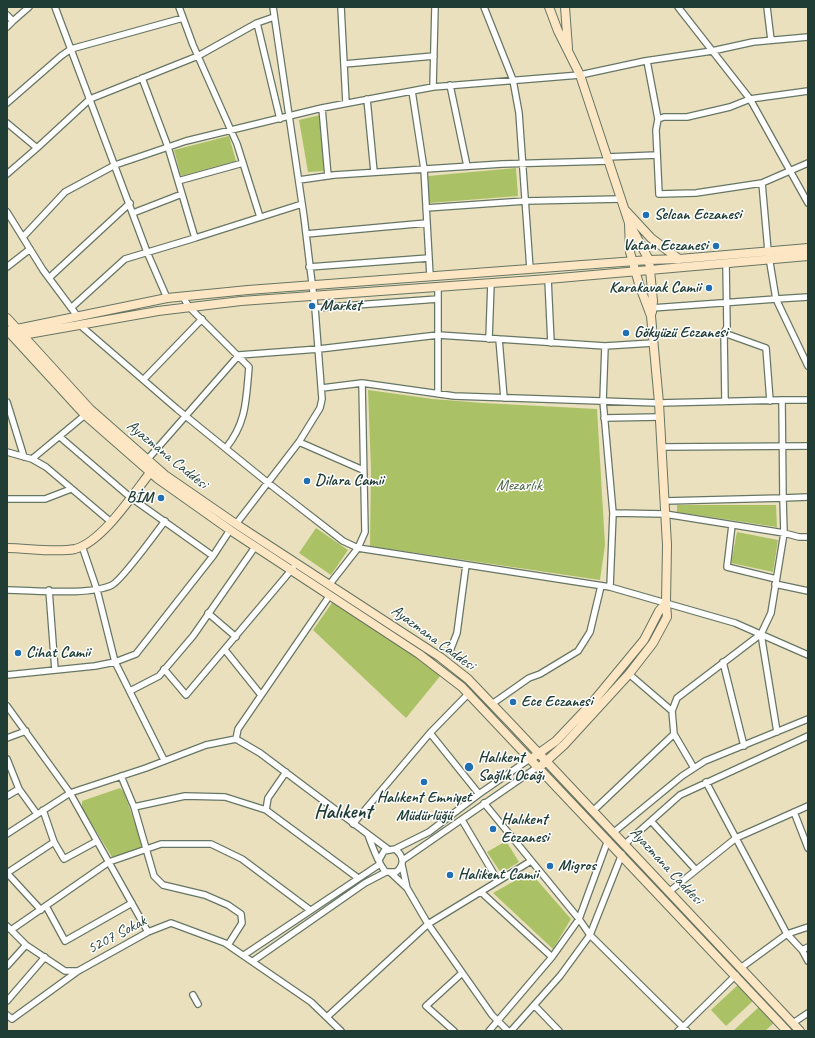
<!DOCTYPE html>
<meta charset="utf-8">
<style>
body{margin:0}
#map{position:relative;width:815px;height:1038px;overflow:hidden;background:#eae0bd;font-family:Caveat,sans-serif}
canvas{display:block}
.frame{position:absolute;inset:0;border:8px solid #1f3d34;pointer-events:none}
</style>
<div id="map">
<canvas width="815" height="1038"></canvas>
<div class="frame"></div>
</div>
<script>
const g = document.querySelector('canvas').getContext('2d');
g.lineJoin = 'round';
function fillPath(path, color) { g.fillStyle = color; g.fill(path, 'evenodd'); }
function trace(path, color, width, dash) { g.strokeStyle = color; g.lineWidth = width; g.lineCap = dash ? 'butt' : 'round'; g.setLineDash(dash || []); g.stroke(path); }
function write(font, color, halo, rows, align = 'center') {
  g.font = font + ' Caveat,sans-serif'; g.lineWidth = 3; g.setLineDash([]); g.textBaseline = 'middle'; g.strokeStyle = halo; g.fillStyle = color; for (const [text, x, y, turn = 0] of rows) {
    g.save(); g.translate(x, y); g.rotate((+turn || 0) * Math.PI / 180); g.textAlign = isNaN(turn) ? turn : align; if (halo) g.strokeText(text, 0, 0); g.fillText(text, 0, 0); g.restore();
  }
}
fillPath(new Path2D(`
 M320 115 324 171 308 172 299 120Z
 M229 136 236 161 181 176 174 150Z
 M516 168 518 196 429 203 428 176Z
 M368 390 433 399 483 403 597 409 605 545 600 580 370 546 371 469Z
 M677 505H776L777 527 677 512Z
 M316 528 348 550 331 575 299 553Z
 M737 532 778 540 773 572 731 563Z
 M334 600 397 641 441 675 406 718 313 630Z
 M120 788 124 792 143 847 112 857 82 808V801Z
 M506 841 519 862 501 873 487 852Z
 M530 872 571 919 553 949 493 893Z
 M739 984 754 1000 726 1026 711 1010Z
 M760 1006 775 1022 765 1031H733Z`), '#aac166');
const street = new Path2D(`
 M55 7 147 252 167 298
 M179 7 193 45 237 144 260 217
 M341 7 346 103
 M484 7 513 80 519 113 530 269
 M678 7 750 99 808 203
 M767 7 771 40
 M7 15 13 21 29 7
 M257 23 280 119
 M7 27 13 21
 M647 61 658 119 656 130 659 194 696 193 762 183 808 163
 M344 64 434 56
 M142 78 168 147 195 238 302 204
 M450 85 467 166
 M433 87 435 7
 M412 91 424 169 430 276
 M367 99 374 172
 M7 103 61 56 71 49 183 18
 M322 108 328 176
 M658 119 664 117H687L730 107 750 99 808 91
 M7 123 37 148 90 99 198 56 257 23 274 17
 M607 157 657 155
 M7 174 37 148
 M299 180 334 175 502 164 608 161
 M178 181 243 163
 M426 208 525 201 621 199
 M7 212 43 270 78 317
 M133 213 182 194
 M306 234 427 223
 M23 237 65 192 115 165 186 141 322 108 433 87 580 75 645 61 712 51 753 42 808 37
 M7 267 30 249
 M309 267 429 258
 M49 278 130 203
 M548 279 551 343
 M183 297 189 307 249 367C246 399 247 422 226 448
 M808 297 776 299 808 366
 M71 308 125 259 195 238
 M315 308 438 299
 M652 308 776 299 768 251 762 183
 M81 326 177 409 267 482 343 541 358 548 329 585
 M724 333 766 348 770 401
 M489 339 491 283
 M499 339 504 398
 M605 346 603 401 613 513 610 587
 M144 379 202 319
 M362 383 454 396 659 403 782 400 783 498 808 497
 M322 388 362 383 365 532 358 548 610 587 735 623 808 655
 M438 394V287
 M782 400H808
 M725 401 724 333 727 327 726 263
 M7 402 24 457
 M604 418 660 417
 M60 437 130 497 213 556
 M299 442 363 470
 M661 447 808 446
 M7 452 32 459 46 467 111 522
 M32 459 85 415
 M147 460 239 355 319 349 438 335 605 346 653 343
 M7 499H45L71 489
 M664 501 783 498 784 533 799 537H808
 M613 513 665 514 784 533 771 613 761 634
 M236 524 299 442 320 408 322 399 315 308 304 217 273 7
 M732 525 727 567 776 579
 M82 546 97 590 115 662 164 760
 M775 584 808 591
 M7 590C33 590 90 596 112 585 121 581 156 533 165 521
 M49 590 55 670
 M208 613 236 637
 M225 650 261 695
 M450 651 457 633 466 565
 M723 662 744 746
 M164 669 186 695 293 568
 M629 674 672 711
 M7 675 95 666 115 662 136 654 213 556 230 530
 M130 691 159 676 193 636 255 547
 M492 704 529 678 540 674 578 651 590 632 601 586
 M7 706 70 793 148 932
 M430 733 479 794
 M674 734 672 711 677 698 761 634 777 732
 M7 738 26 731
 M236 739 238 729 330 595
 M7 759 19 789 37 814
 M121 776 134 807 154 876 163 885 205 895 228 905 241 914 242 923 228 945
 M706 782 787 934 742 967
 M7 796 19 789
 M484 803 579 919 590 935 683 1027 736 975
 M134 807 185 796 225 797 266 810 358 878
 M43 810 54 842 64 859 97 841
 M266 810 268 798 286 772
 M594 810 674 734 694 768
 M794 812 808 848
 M462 820 498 881
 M651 821 696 870
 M353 824 430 733 469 693
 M614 832 682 776 705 761 808 719
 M7 834 70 793 146 768 206 745 236 739 260 753 389 850
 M368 835C372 845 379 866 386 872H396C405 865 404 856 395 849L384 851 379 860
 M625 844 680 795 808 736
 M395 849 429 832 479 794 531 758
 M403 860 539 766
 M402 865 407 888 428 924 492 1015 508 1031
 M391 873 407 888
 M670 891 736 838 808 806
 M481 892 552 957
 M46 906 65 941 132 903
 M41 910 7 873 54 842
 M7 926 26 945 65 971H78
 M11 930 109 862 161 844H211L242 859 310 910
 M808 947 802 950 808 961
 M802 950 787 934 808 927
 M244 955 380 864
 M253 961 365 883 386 872
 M7 966 26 945
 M193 995 198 1004
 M7 1001 45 957
 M534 1005 559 1031
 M7 1015 12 1019 78 971 148 932 171 923 225 943 311 1002 341 1031
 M327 1017 428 924 531 861
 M793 1023 808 1013
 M454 1031 426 1006 462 973
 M489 1031 552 957 579 919 608 840
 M511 1031 560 976 590 935 622 854
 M678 1031 683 1027 687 1031`);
const secondary = new Path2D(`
 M549 7 558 31 580 75 629 223 649 260 653 301 652 312
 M565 7 568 48
 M626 211 651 238 679 259
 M629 223 630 252 639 284 651 316 659 403 667 545 666 603
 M7 318 90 409 165 475 236 524 440 657 468 679 513 726 800 1031
 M7 330 85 415 158 479 230 530 419 654 462 687 787 1031
 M12 330 167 298 248 290 649 260 679 259 808 248
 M17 336 158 311 241 301 548 279 808 256
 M7 548C27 548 55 553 75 549 103 542 135 491 153 469
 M535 756 556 741 592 703 644 640 659 611 666 603 667 617 653 643 629 674 564 745 543 764`);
trace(street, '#667664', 8);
trace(secondary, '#667664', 10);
trace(street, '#fff', 5.5);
trace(secondary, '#fce6c4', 8);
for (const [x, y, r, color] of [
 [646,215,4,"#1f6fb2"],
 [716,246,4,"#1f6fb2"],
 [709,288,4,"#1f6fb2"],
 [312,306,4,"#1f6fb2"],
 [626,333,4,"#1f6fb2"],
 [307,481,4,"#1f6fb2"],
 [161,498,4,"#1f6fb2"],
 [18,653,4,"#1f6fb2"],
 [513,702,4,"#1f6fb2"],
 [469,767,5,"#1f6fb2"],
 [424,782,4,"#1f6fb2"],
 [493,829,4,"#1f6fb2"],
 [550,866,4,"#1f6fb2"],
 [450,875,4,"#1f6fb2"]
]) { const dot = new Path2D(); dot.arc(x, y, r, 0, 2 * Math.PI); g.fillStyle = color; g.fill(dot); trace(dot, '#fff', 1.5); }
write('bold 16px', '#1f3d34', '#fff', [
 ["Selcan Eczanesi",654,215],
 ["Vatan Eczanesi",708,246,"right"],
 ["Karakavak Camii",701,288,"right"],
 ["Market",320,306],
 ["Gökyüzü Eczanesi",634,333],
 ["Dilara Camii",315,481],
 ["BİM",153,498,"right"],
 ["Cihat Camii",26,653],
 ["Ece Eczanesi",521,702],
 ["Halıkent",478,758],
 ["Sağlık Ocağı",478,776],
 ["Halıkent Emniyet",424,798,"center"],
 ["Müdürlüğü",424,816,"center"],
 ["Halıkent",501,820],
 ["Eczanesi",501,838],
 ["Migros",558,866],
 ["Halikent Camii",458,875]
], 'left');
write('16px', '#1f3d34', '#fff', [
 ["Ayazmana Caddesi",167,455,39],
 ["Ayazmana Caddesi",433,638,36],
 ["Ayazmana Caddesi",666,866,47],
 ["5207 Sokak",117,935,-28]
]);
write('16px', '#496543', '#fff', [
 ["Mezarlık",519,486]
]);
write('bold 20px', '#1f3d34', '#fff', [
 ["Halıkent",343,813]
]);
</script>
